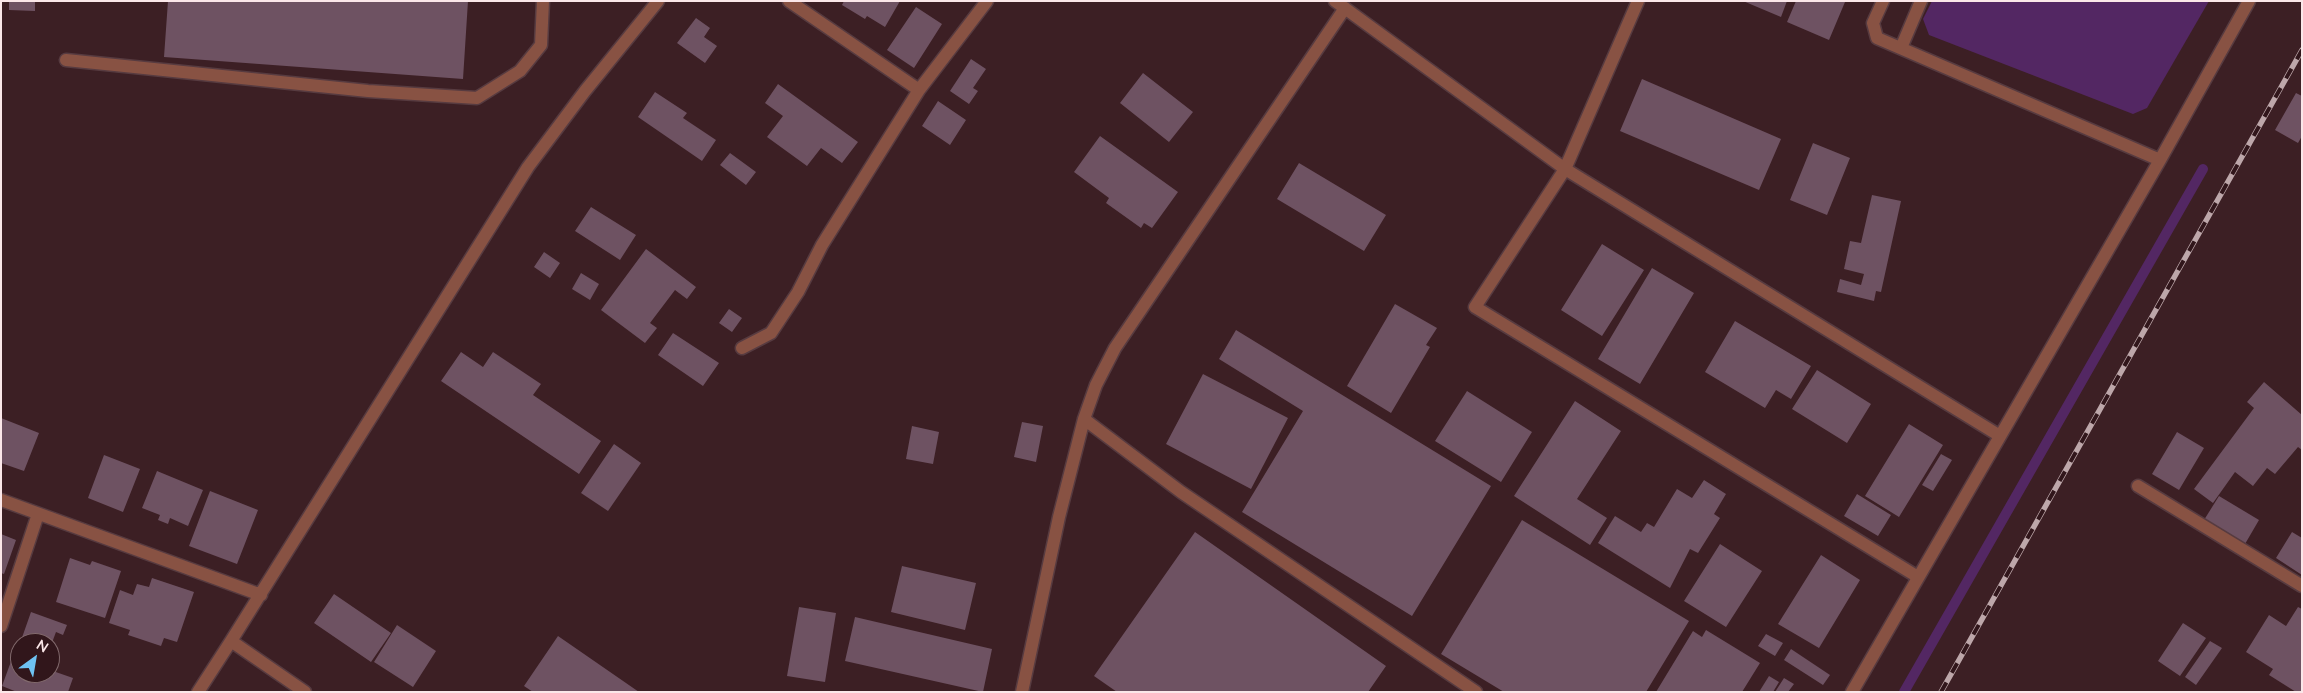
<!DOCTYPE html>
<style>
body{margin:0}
#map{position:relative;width:2303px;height:693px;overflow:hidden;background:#3c1f24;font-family:Lato,sans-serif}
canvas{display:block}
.frame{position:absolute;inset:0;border:2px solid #fbe7e9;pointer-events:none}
.north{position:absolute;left:10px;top:633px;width:50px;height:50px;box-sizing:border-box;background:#31161b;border:1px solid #826a6d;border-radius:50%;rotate:32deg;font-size:14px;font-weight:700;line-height:20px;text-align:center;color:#fbe7e9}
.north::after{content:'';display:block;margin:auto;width:18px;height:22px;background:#6ec2f3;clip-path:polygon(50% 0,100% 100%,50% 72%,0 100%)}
</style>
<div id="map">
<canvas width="2303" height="693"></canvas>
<div class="frame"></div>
<div class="north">N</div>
</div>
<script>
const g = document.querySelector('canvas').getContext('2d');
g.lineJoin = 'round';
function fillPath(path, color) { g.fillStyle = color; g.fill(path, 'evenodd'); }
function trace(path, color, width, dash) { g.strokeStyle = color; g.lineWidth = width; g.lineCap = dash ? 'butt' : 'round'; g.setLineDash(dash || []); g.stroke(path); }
fillPath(new Path2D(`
 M1932 1H2209L2147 108 2133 114 1929 35 1923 19Z`), '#532763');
trace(new Path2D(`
 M1904 692 2203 169`), '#532763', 10);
fillPath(new Path2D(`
 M9 1H35V11L9 10Z
 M168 1H468L463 79 164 57Z
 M844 1H900L885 27 867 16 865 19 842 5Z
 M1743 1H1787L1781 17Z
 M1796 1 1845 2 1829 40 1787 22Z
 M916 7 942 24 914 68 887 50Z
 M696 18 710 28 704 37 717 46 705 63 677 43Z
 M971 59 986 69 973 88 978 91 969 104 950 91Z
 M1143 73 1193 112 1169 142 1120 103Z
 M1642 79 1781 139 1759 190 1620 131Z
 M778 84 858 142 842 163 821 148 807 166 767 137 783 116 765 103Z
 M655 92 687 113 683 118 716 140 702 161 638 117Z
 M2296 93 2302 96V136L2298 143 2275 130Z
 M938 101 966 120 950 145 922 126Z
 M1100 136 1178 192 1152 228 1144 223 1141 228 1106 203 1109 198 1074 172Z
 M1813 143 1850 158 1827 215 1790 200Z
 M730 153 756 172 746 185 720 165Z
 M1299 163 1386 215 1364 251 1277 199Z
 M1872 195 1901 201 1881 292 1876 291 1874 301 1837 292 1840 279 1861 285 1864 274 1844 269 1850 241 1861 243Z
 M591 207 636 235 620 260 575 231Z
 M1602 244 1644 270 1602 336 1561 310Z
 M646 249 696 287 687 299 675 290 650 323 657 328 645 343 601 310Z
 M544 252 560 263 550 278 534 267Z
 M1652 268 1694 293 1640 384 1598 359Z
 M581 273 599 284 590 300 572 289Z
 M1395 304 1437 328 1426 345 1430 347 1391 413 1347 386Z
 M729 309 742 318 732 332 719 323Z
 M1735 321 1811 366 1791 399 1776 390 1765 408 1705 372Z
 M1236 330 1491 486 1412 616 1242 512 1303 411 1219 359Z
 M673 333 719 363 703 386 658 355Z
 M461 352 483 367 493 352 541 384 533 395 601 441 579 474 441 381Z
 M1817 370 1871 404 1847 443 1792 409Z
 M1203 374 1288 418 1251 489 1166 444Z
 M2264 382 2302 415V450L2298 447 2275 474 2267 468 2253 486 2235 472 2213 503 2194 489 2254 408 2247 402Z
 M1467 391 1532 432 1501 482 1435 441Z
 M1575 401 1621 431 1577 499 1607 518 1590 545 1514 496Z
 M1 418 39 433 24 471 1 463Z
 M1022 422 1043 426 1036 462 1014 457Z
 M1909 424 1943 445 1899 517 1865 496Z
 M912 426 939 432 933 464 906 459Z
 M2177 432 2204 448 2179 490 2152 474Z
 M614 444 641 463 608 511 581 493Z
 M1941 454 1952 460 1933 491 1922 485Z
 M104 455 140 469 123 512 88 498Z
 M157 471 203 490 188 526 170 518 168 524 158 520 160 515 142 508Z
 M1704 480 1726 494 1714 514 1720 518 1698 553 1690 549 1670 588 1598 543 1615 516 1641 532 1647 523 1654 527 1677 489 1692 498Z
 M210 491 258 510 237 564 189 546Z
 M1857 494 1891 515 1878 536 1844 516Z
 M2219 496 2259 520 2245 544 2204 520Z
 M1522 520 1689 621 1646 692H1504L1441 654Z
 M1195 532 1386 666 1368 692H1117L1094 676Z
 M2292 532 2302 538V575L2276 558Z
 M1 534 16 540 4 574 1 573Z
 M1720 544 1762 571 1726 627 1684 601Z
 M1821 555 1860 580 1819 648 1778 624Z
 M70 558 90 565 92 561 121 571 105 618 56 602Z
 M902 566 976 583 965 630 891 612Z
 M152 578 194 592 177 642 164 638 161 646 128 635 130 630 109 623 120 590 133 595 137 584 149 587Z
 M334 594 391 633 371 662 314 623Z
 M799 607 836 613 825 682 787 676Z
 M2298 607 2302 609V692H2296L2269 675 2273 669 2246 652 2269 615 2286 626Z
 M31 612 67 625 63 635 56 632 50 648V643H20V649H18Z
 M855 617 992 649 983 692 845 661Z
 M2183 623 2206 638 2180 676 2158 661Z
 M397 625 436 651 413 687 374 662Z
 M1706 630 1760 663 1742 692H1656L1693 631 1702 637Z
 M1766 634 1783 643 1775 656 1758 646Z
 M558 636 639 692H533L524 686Z
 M2210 641 2222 648 2196 685 2185 677Z
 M1791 649 1830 675 1823 685 1784 660Z
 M13 656 20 659V673H50V670L73 678 68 692H17L2 686Z
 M1769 676 1779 682 1773 692H1759Z
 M1784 678 1794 684 1788 692H1775Z`), '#6e5262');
const minor = new Path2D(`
 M789 1 919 90
 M1335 1 1565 169 2000 436
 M1638 1 1565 169 1475 307 1918 577
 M1883 1 1873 23 1877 38 2160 160
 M1901 48 1921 1
 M66 60 368 91 477 98 520 71 541 45 543 1
 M742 348 771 333 798 292 822 245 919 90 987 1
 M1084 419 1181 492 1476 692
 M2138 486 2302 586
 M1 500 261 595
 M1 626 38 514
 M231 641 305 692
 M198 692 231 641 528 167 585 91 658 1
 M1022 692 1059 517 1084 419 1096 385 1115 348 1345 8
 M1852 692 2160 160 2249 1`);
trace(minor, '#573b40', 15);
trace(minor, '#885243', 12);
const rail = new Path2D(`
 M1941 692 2302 50`);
trace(rail, '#bda7aa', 5.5);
trace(rail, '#31161b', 4, [11]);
</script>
